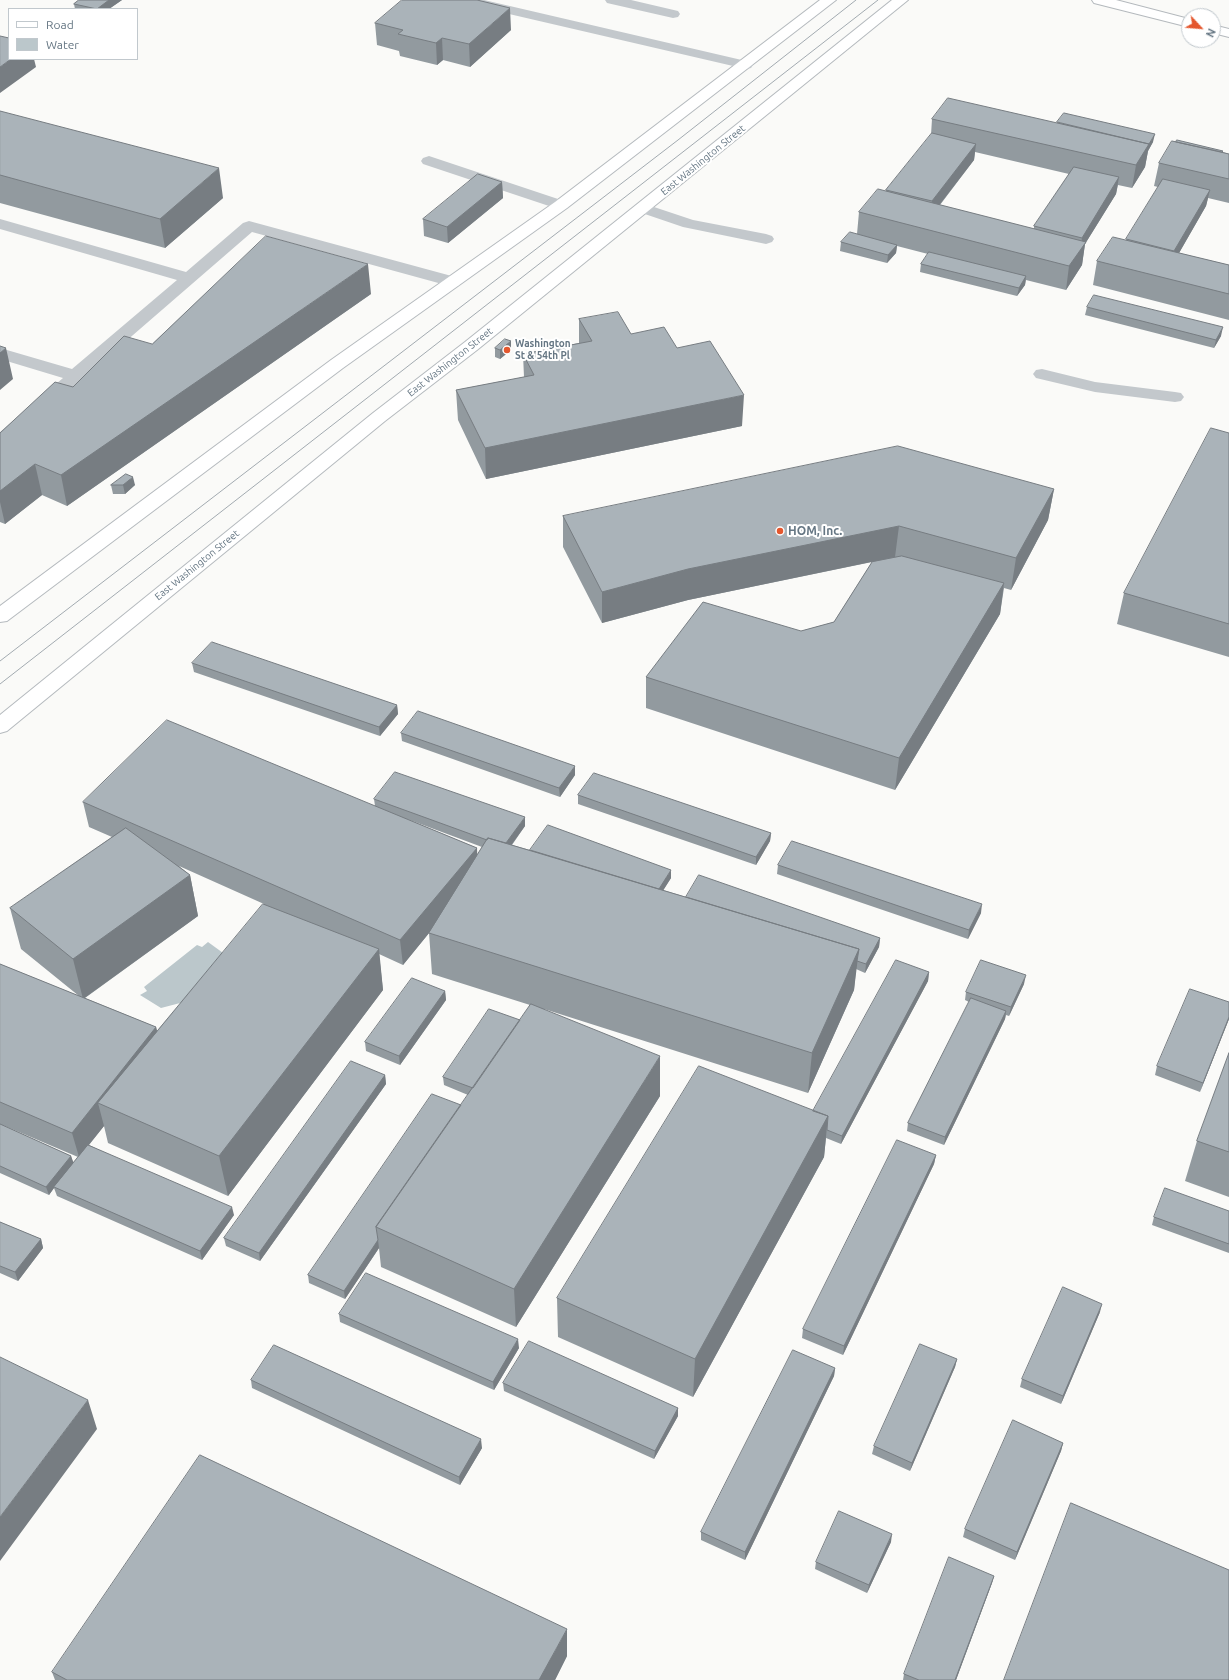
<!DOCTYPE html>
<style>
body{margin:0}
#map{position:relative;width:1229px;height:1680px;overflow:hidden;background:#fafaf8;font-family:Ubuntu,sans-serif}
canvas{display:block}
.legend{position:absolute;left:8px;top:8px;width:130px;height:52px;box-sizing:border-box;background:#fff;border:1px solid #c1c8cd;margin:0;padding:5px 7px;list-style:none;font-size:12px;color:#657683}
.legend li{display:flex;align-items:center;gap:8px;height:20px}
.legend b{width:20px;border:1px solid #c1c8cd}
.north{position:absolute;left:1181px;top:8px;width:40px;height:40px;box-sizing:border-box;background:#fff;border:1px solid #c1c8cd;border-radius:50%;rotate:116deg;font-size:11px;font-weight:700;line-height:16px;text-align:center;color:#657683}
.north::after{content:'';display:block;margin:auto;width:14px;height:18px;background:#e4572e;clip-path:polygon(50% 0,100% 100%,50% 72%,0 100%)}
</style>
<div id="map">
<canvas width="1229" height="1680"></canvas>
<ul class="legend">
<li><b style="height:5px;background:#fff"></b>Road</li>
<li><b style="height:11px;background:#bbc7cb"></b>Water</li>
</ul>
<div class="north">N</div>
</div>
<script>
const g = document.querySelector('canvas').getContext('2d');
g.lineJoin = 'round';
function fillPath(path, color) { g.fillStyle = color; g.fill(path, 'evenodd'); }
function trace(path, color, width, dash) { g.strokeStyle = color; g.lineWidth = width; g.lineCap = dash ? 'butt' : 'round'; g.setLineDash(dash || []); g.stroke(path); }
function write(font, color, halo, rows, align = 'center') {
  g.font = font + ' Ubuntu,sans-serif'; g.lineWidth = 4; g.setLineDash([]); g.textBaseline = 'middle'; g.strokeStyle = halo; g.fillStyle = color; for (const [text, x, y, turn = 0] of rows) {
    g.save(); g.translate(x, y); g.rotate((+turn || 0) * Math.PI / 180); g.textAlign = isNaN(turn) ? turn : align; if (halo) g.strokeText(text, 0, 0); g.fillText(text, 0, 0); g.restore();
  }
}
fillPath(new Path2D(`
 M208 942 230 958 184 1002 161 1008 140 995 147 991 144 987 197 945 202 947Z`), '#bbc7cb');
const primary = new Path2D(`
 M820 0H836L567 208 343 368 7 621 0 622V606L331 360 555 202Z
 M892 0H908L477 350 385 421 7 731 0 733V715L373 413 465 342Z`);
const highway = new Path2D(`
 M1092 0H1116L1189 19V27L1094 3Z
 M1213 25 1229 29V37L1213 33Z`);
trace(primary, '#b5babe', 2);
trace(highway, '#b4b9bd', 2);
fillPath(new Path2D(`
 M605 0H631L678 11 680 14 678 17 673 18 607 3Z
 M429 156 567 202 569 205 567 208 561 210 423 164 421 161 423 158Z
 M642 203 693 220 766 234 772 236 774 239 772 242 766 244 683 227 636 211 634 208 636 205Z
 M0 219 186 272 243 223 249 221 459 278 461 282 459 286 453 287 252 232 6 445 0 446V432L63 378 0 359V348L72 369 177 280 0 229Z
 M1042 369 1095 382 1175 392 1181 393 1184 397 1181 401 1175 402 1095 392 1036 378 1033 374 1036 370Z`), '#c3c8cc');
fillPath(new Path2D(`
 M459 0H484L746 61 751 62 753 65 751 68 746 69 466 4 461 3Z`), '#c3c8cc');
fillPath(primary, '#fff');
fillPath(highway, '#fff');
trace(new Path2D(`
 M0 661 678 140 856 0
 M0 684 878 0`), '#a2aab0', 1);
fillPath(new Path2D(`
 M79 0H122L109 9H75L74 4Z
 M375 23 511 30 470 67 443 60 437 65 400 56 399 51 377 45Z
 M0 111 223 198 165 248 0 203Z
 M932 119 1057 123V122L1153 142 1148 151 1145 167 1132 188 1118 185 1116 194 1085 244 1082 265 1066 290 1026 280 1025 285 1017 296 920 272 921 264 928 254 897 246 896 253 887 263 840 251 841 242 857 234 859 212 886 191V190L931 135ZM975 152 1069 174 1034 226V229L940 205 974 160Z
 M1223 152 1229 154V203L1208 198 1206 206 1179 253 1229 265V320L1093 285 1097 261 1126 240 1158 187 1154 186 1159 163Z
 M502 182 503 198 448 243 424 236 423 219Z
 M371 294 67 506 42 495 5 524 0 522V433L73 387 152 344Z
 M1087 307 1221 336 1214 348 1085 315Z
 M579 319 677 348 742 426 486 479 458 420 456 390 524 377 523 354 579 343Z
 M511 341V350L500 359 495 357V348Z
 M1229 433V657L1117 624 1124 593Z
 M126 474 135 485 125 494H113L111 485Z
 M1054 489 1048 520 1011 590 1004 588 1000 614 895 790 646 708V677L801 631 834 622 872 562 688 600 602 623 563 547V516Z
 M192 663 397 705 398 714 380 736 194 672Z
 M401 733 575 775 560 797 402 741Z
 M578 795 771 833 770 841 756 865 578 804Z
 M374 799 525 826 512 845 530 850 671 878 663 890 686 897 880 938 879 947 865 973 856 969 854 990 808 1093 544 1009 660 1096 516 1327 381 1267 379 1248 345 1299 309 1283 308 1275 461 1105 468 1095 444 1085 443 1077 520 1020 530 1005 432 974 429 933 403 965 379 954 383 990 228 1196 108 1143 104 1126 89 1145 234 1215 202 1260 57 1196 54 1188 49 1195 0 1173V1124L71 1156 73 1163 78 1157 0 1124V964L79 996 21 949 10 908 112 837 89 827 83 802 375 806ZM407 819 482 847 477 855V848ZM179 866 264 904 157 1031 156 1027 85 998 198 916 190 875Z
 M778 865 981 913 968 939 777 874Z
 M929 972 928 981 841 1144 826 1138 824 1157 693 1397 558 1337 557 1298 813 1111Z
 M1024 984 1009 1016 1006 1015 1005 1019 944 1145 907 1131 908 1123 969 1002 965 1000 966 992Z
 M445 991 446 1000 400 1065 366 1051 365 1042Z
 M1229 1002V1019L1200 1092 1155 1075 1157 1066Z
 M1229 1053V1197L1185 1181 1197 1141Z
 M385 1075 386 1084 260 1261 226 1246 224 1238Z
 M936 1155 934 1164 843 1355 802 1338 803 1329Z
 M1229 1211V1253L1152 1225 1154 1217Z
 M0 1222 41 1239 43 1248 18 1281 0 1273Z
 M1100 1312 1061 1404 1020 1387 1022 1379Z
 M339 1314 519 1348 494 1390 340 1322Z
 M957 1359 955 1367 910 1471 872 1454 874 1446Z
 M835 1368 834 1376 745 1560 701 1540V1532Z
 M251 1380 482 1448 460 1485 252 1388Z
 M503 1383 678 1408V1416L654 1459 504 1391Z
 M1063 1443 1061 1451 1015 1560 963 1537 965 1529Z
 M891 1542 867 1593 815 1569 816 1562Z
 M994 1576 992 1583 956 1680H903L904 1674Z
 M567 1656 555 1680H55L52 1672Z`), '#929a9f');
fillPath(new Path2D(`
 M109 0H122L109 9H97Z
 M510 8 511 30 470 67 469 44Z
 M442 38 443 60 437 65 436 43Z
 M11 59H34L36 67 0 93V67Z
 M1155 134 1153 142 1148 151 1145 167 1132 188 1136 165Z
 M976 144 974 160 930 217 932 201Z
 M219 168 223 198 165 248 160 219Z
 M1119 177 1116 194 1085 244 1082 265 1066 290 1069 266 1080 250 1082 238Z
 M502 182 503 198 448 243 447 227Z
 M1210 190 1206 206 1171 267 1174 251Z
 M897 245 896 253 887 263 888 255Z
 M368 264 371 294 67 506 61 475Z
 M1026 276 1025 285 1017 296 1019 288Z
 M1223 327 1221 336 1214 348 1216 340Z
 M511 341V350L500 359V350Z
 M6 348 13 379 0 390V353Z
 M744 395 742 426 486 479 485 448Z
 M35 464 42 495 5 524 0 502V491Z
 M133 477 135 485 125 494 123 485Z
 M1054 489 1048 520 1011 590 1016 558Z
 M899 526 895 557 688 600 602 623V592L688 569Z
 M1004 583 1000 614 895 790 899 758Z
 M397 705 398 714 380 736 379 727Z
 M575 766V775L560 797 559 788Z
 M525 817V826L504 855V846Z
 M771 833 770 841 756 865V857Z
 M477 848 478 873 403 965 400 940Z
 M671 870V878L651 910V901Z
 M190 875 198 916 83 999 73 959Z
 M982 904 981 913 968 939 969 930Z
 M880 938 879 947 865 973 866 964Z
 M379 949 383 990 228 1196 219 1156Z
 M859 949 854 990 808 1093 812 1053Z
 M929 972 928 981 841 1144 842 1136Z
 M1026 975 1024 984 1009 1016 1011 1007Z
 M445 991 446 1000 400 1065 399 1056Z
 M1006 1011 1005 1019 944 1145 945 1137Z
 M1229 1017V1019L1200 1092 1203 1083Z
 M156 1027 162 1051 98 1103 104 1126 79 1157 72 1133Z
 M660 1056V1096L516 1327 514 1289Z
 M385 1075 386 1084 260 1261 259 1253Z
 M828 1116 824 1157 693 1397 695 1359Z
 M936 1155 934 1164 843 1355 844 1346Z
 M71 1156 74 1164 54 1187V1188L49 1195 46 1187Z
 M232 1207 234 1215 202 1260 200 1251Z
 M41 1239 43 1248 18 1281 15 1272Z
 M378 1240 379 1248 345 1299 344 1291Z
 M1102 1304 1100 1312 1061 1404 1063 1396Z
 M518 1339 519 1348 494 1390 493 1382Z
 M957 1359 955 1367 910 1471 912 1463Z
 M835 1368 834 1376 745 1560V1552Z
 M88 1400 97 1429 0 1561V1517Z
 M678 1408V1416L654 1459 655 1451Z
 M481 1439 482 1448 460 1485 459 1477Z
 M1063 1443 1061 1451 1015 1560 1017 1552Z
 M892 1534 891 1542 867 1593 869 1585Z
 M994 1576 992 1583 956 1680H955Z
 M567 1629V1656L555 1680H539Z`), '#777d82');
const building = new Path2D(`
 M79 0H109L97 9 74 4Z
 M402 0H477L510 8 469 44 442 38 436 43 398 34 403 30 375 23Z
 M0 36 9 38V59H11L0 67Z
 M948 98 1149 144 1136 165 932 119Z
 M0 111 219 168 160 219 0 175Z
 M1064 113 1155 134 1149 144 1057 122Z
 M932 133 976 144 932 201 886 190Z
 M1177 140 1223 151 1222 152 1176 142Z
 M1172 141 1229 154V179L1159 163Z
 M1074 167 1119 177 1082 238 1034 226Z
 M478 174 502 182 447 227 423 219Z
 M1163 179 1210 190 1174 251 1126 239Z
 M878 189 1086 242 1069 266 859 212Z
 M850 232 897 245 888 255 841 242Z
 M266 236 368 264 61 475 35 464 0 491V433L55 382 73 387 124 336 152 344Z
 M1113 237 1229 265V294L1097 261Z
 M929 252 1026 276 1019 288 921 264Z
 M1094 295 1223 327 1216 340 1087 307Z
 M618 312 631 334 664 327 677 348 710 341 744 395 485 448 456 390 534 375 523 354 592 341 579 319Z
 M505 339 511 341 500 350 495 348Z
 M0 346 6 348 0 353Z
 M1211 428 1229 433V624L1124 593Z
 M898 446 1054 489 1016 558 899 526 688 569 602 592 563 516Z
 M126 474 133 477 123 485H111Z
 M902 556 1004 583 899 758 646 677 703 602 801 631 834 622 872 562Z
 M212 642 397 705 379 727 192 663Z
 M418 711 575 766 559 788 401 733Z
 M167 720 477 848 400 940 83 802Z
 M395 772 525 817 506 843 488 838 487 840 374 799Z
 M594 773 771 833 756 857 578 795Z
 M548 825 671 870 659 889 530 850Z
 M126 828 190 875 73 959 10 908Z
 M488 838 859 949 812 1053 429 933Z
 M792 841 982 904 969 930 778 865Z
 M699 875 880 938 866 964 857 961 859 949 686 897Z
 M263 904 379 949 219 1156 98 1103Z
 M896 960 929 972 842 1136 827 1130 828 1116 813 1111Z
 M981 960 1026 975 1011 1007 966 992Z
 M0 964 156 1027 72 1133 0 1102Z
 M412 978 445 991 399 1056 365 1042Z
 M1190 989 1229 1002V1017L1203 1083 1157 1066Z
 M971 998 1006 1011 945 1137 908 1123Z
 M531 1004 660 1056 514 1289 376 1227Z
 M489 1009 520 1020 473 1088 443 1077Z
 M1229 1053V1152L1197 1141Z
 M351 1061 385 1075 259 1253 224 1238Z
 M699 1066 828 1116 695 1359 557 1298Z
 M432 1094 461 1105 376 1227 378 1240 344 1291 308 1275Z
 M0 1124 71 1156 46 1187 0 1166Z
 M897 1140 936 1155 844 1346 803 1329Z
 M88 1145 232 1207 200 1251 54 1187Z
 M1165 1188 1229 1211V1244L1154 1217Z
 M0 1222 41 1239 15 1272 0 1266Z
 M366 1273 518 1339 493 1382 339 1314Z
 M1063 1287 1102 1304 1063 1396 1022 1379Z
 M529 1341 678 1408 655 1451 503 1383Z
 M920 1344 957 1359 912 1463 874 1446Z
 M274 1345 481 1439 459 1477 251 1380Z
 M793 1350 835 1368 745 1552 701 1532Z
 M0 1357 88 1400 0 1517Z
 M1013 1420 1063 1443 1017 1552 965 1529Z
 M200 1455 567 1629 539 1680H67L52 1672Z
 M1071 1503 1229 1570V1680H1004Z
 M839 1511 892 1534 869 1585 816 1562Z
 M949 1557 994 1576 955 1680H919L904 1674Z`);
fillPath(building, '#aab3b9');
trace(building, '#777d82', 1);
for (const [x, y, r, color] of [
 [507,350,4,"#e4572e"],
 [780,531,4,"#e4572e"]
]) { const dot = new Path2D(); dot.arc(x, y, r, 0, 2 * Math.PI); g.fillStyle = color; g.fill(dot); trace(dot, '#fff', 1.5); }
write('10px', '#657683', '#fff', [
 ["East Washington Street",703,160,-39],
 ["East Washington Street",450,362,-38],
 ["East Washington Street",197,565,-39]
]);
write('bold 10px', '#657683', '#fff', [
 ["Washington",515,344],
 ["St & 54th Pl",515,356]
], 'left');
write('bold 12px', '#657683', '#fff', [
 ["HOM, Inc.",788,531]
], 'left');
</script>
